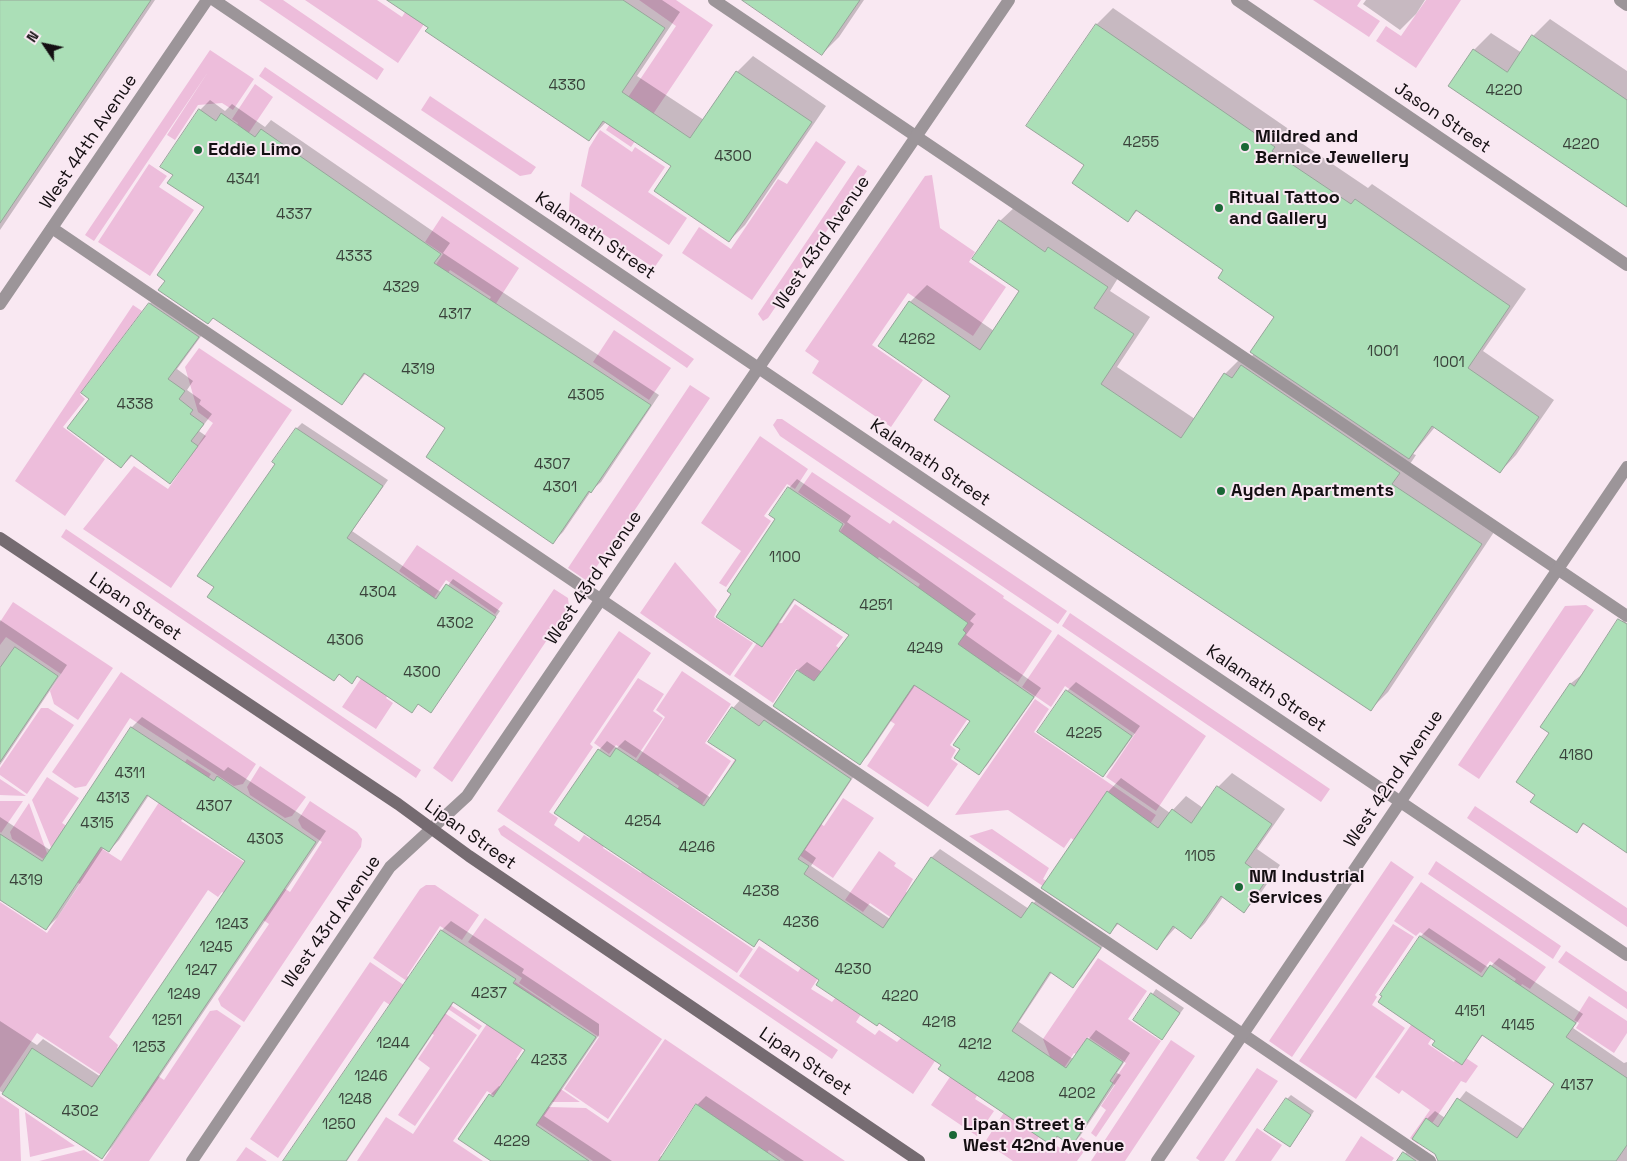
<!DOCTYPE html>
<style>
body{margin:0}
#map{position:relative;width:1627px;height:1161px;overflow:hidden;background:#f9e8f2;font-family:"Space Grotesk",sans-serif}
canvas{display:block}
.north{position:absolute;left:20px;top:20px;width:50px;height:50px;-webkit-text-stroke:4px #f9e8f2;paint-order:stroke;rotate:304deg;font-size:14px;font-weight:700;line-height:20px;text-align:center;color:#140f12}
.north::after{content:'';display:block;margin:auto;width:18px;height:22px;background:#140f12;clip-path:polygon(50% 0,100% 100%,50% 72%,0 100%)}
</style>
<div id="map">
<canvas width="1627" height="1161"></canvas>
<div class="north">N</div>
</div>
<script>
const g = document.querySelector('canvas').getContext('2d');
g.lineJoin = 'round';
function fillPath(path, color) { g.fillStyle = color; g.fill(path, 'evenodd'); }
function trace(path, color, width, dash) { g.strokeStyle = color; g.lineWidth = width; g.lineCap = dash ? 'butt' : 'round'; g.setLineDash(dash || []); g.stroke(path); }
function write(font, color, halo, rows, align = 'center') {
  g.font = font + ' "Space Grotesk",sans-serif'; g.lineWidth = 4; g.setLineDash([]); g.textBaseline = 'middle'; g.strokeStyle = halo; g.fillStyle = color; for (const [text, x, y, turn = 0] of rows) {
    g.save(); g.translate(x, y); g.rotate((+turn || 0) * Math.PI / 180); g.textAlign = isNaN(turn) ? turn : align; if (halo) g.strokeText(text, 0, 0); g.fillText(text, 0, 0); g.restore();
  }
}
fillPath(new Path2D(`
 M259 0H283L384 69 377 80Z
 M305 0H377L402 17 413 0H440L398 63Z
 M639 0H676L713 25 631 147 606 130 676 26Z
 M1313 0H1361L1357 6 1380 21 1369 37Z
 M1426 0H1461L1416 68 1376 41 1386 26 1401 36Z
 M210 50 254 79 233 110 222 103 198 105 175 140 167 135 208 72 94 241 85 235Z
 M265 67 694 359 687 368 259 76Z
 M255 84 273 97 221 174 233 130 238 123 232 119Z
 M430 96 536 167 531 174 520 176 421 110Z
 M600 130 632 152 635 147 665 167 648 192 687 218 669 245 581 186 589 148Z
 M816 141 846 162 752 300 682 253 699 227 731 249 778 179 787 184Z
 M149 164 167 176 159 187 194 210 150 276 98 242Z
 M858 165 867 171 768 318 763 321 758 314Z
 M932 175 940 228 975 252 969 262 1006 287 973 336 908 293 872 345 923 380 891 427 812 373 819 361 805 351 925 176Z
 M570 192 663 255 654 268 569 211Z
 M442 216 519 268 477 333 470 328 491 297 450 270 382 372 369 364 443 254 425 242Z
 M133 305 142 311 80 394 85 399 63 427 105 459 65 516 15 481Z
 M614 330 671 368 649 400 593 362Z
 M199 348 292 410 171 588 83 529 134 466 168 489 213 423 198 412 185 367Z
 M690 385 710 398 587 581 568 568Z
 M777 419H782L1067 611 1058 624 780 436 773 425Z
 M760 436 808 469 795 489 787 484 764 516 771 521 726 587 719 583 741 551 701 523Z
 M812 472 890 524 893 520 1004 596 1003 598 1052 631 1018 682 1000 671 950 745 956 750 951 759 958 764 928 807 867 766 895 724 860 701 843 700 920 584 879 557 832 625 794 599 845 524 798 492Z
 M66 529 421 770 416 778 61 537Z
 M417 545 503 603 495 614 446 580 381 676 367 666 420 586 399 571Z
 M675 562 717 610 714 617 753 643 730 676 640 613Z
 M554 589 568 598 569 607 452 782 433 768Z
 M13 602 113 668 78 720 54 704 50 691 61 674 6 637 0 645V622Z
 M795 604 843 637 836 646 861 663 838 697 796 669 773 703 734 676 770 624 782 623Z
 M1586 605 1594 610 1479 779 1458 765 1565 606Z
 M1070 613 1330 789 1321 802 1062 626Z
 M619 631 651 653 590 744 593 747 549 812 558 818 554 825 579 842 584 835 590 839 635 773 603 848 641 873 686 807 697 814 652 880 753 949 737 973 497 811Z
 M1058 634 1206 736 1156 811 1106 777 1135 734 1065 686 1051 707 1022 687Z
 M682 671 731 704 705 743 731 761 697 812 673 796 679 786 660 773 654 782 633 767 665 717 656 710Z
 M121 672 256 764 243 784 234 786 130 718 86 786 75 788 52 772Z
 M364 674 390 692 386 698 393 703 376 729 342 707Z
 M638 678 664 694 653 711 663 718 636 758 616 745 609 754 594 743Z
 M1035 699 1049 709 1034 732 1156 815 1118 871 1071 838 1064 848 1008 810 955 815Z
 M41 708H48L74 725 27 794 0 775V768Z
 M739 753 796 808 824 826 843 798 874 818 833 878 767 833 735 786 723 778Z
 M187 759 211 774 181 821 290 892 322 842 302 828 298 820 310 801 357 832 362 839 361 847 244 1022 221 1006 218 999 269 924 222 892 218 897 208 890 109 1037 118 1045 117 1048 164 1080 210 1011 217 1010 241 1026 149 1161H103L142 1102 37 1033 0 1088V902L47 933 80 884 61 872 32 800 47 777 79 798 62 823 121 861Z
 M260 766 306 797 292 816 285 818 250 795 247 787Z
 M0 779 26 796 0 795Z
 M0 801H23L1 833 0 832Z
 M29 803 51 864 12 839 10 832Z
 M1475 806 1627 908V927L1467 818Z
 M504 825 838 1050 832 1059 501 835 498 829Z
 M992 829 1049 868 1043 879 1085 907 1084 914 969 836Z
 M879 851 896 863 894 866 913 879 906 892 930 907 893 919 870 903 863 912 845 900Z
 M1391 861 1414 877 1292 1057 1269 1041Z
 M1436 861 1561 946 1553 959 1428 874Z
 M1421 882 1546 967 1530 989 1522 984 1516 994 1509 989 1516 979 1490 961 1481 973 1420 932 1416 936 1394 921Z
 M426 885H435L479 915 462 940 440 926 407 976 482 1026 479 1030 373 958 420 889Z
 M859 916 811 989 832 1002 836 997 895 961 856 1022 875 1035 879 1030 897 1042 901 1038 935 1061 913 1094 739 976 759 946 798 972 814 948Z
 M485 918 662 1039 608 1119 564 1089 599 1037 519 983 522 978 468 942Z
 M1393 924 1414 937 1375 995 1377 997 1372 1005 1405 1028 1356 1099 1299 1061Z
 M1566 951 1627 992V1009L1558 962Z
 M1098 958 1147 991 1128 1019 1161 1041 1096 1137 1091 1133 1106 1110 1101 1106 1115 1085 1112 1083 1126 1063 1088 1037 1076 1054 1074 1053 1030 1119 1054 1067 1043 1039Z
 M1456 960 1433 1036 1428 1044 1454 1062 1460 1054 1478 1066 1466 1083 1461 1081 1418 1144 1410 1138 1430 1110 1402 1090 1399 1094 1375 1077Z
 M370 962 477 1035 415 1126 398 1115 430 1068 418 1059 434 1035 384 1001 278 1158 250 1139Z
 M515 982 551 1006 516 1059 580 1102H504L487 1091 453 1141 483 1161H357L386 1117 413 1134Z
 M1589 996 1627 1021V1033L1614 1053 1576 1028 1579 1023 1574 1020Z
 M665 1039 845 1161H785L769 1150 761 1161 739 1134 695 1104 660 1156 668 1161H593L512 1106 586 1108 608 1123Z
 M1171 1040 1195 1056 1125 1161H1091Z
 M1257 1068 1278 1081 1224 1161H1200L1196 1158Z
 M954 1071 979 1092 975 1099 994 1111 977 1136 931 1105Z
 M0 1096 19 1109 21 1161H0Z
 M1005 1111 1041 1134 1034 1144 1048 1153 1054 1144 1069 1154 1081 1137 1090 1143 1077 1161H1013L985 1142Z
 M25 1112 75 1146 30 1157Z
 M1257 1128 1282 1145 1271 1161H1235Z
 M1361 1136 1394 1158 1392 1161H1345Z
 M246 1147 267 1161H236Z
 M84 1150 100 1161H39Z`), '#edbddb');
fillPath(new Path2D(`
 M0 0H155L0 230Z
 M389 0H662L680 12 637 76 704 120 737 72 753 56 826 106 745 225 729 241 672 166 606 122 589 140Z
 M756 0H864L839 37 822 54Z
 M1366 0H1425L1416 14 1400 30 1363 4Z
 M1113 8 1290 130 1288 134 1368 188 1372 184 1526 289 1483 351 1554 400 1516 455 1500 472 1435 427 1413 454 1416 455 1408 467 1498 526 1388 692 1371 709 951 395 880 345 910 302 927 285 994 331 1020 291 1000 221 1017 205 1123 270 1110 291 1150 317 1117 367 1195 419 1225 374 1242 357 1247 361 1255 353 1276 316 1225 270 1138 210 1128 220 1086 165 1028 125 1097 24Z
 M1550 19 1627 71V197L1474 50 1491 33 1522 53 1533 36Z
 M210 100 225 111 232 104 265 127 271 120 450 243 443 253 659 395 601 482 591 491 563 532 553 542 447 428 366 373 342 403 167 280 205 207 174 175 200 110Z
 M159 295 207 328 177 369 193 381 187 390 201 400 199 404 212 414 199 431 206 436 170 483 133 455 121 467 91 398 149 304Z
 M302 423 388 480 352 531 442 593 453 579 500 611 431 711 419 703 411 712 358 676 352 682 340 674 334 680 276 463 297 428Z
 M797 479 851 516 847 522 976 614 970 621 974 624 966 635 1041 688 987 765 979 773 962 749 971 721 916 684 868 755 860 764 774 706 798 670 807 662 822 672 850 635 796 598 770 637 761 646 777 519 789 488Z
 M0 620 67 665 0 765Z
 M1623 620 1627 623V851L1585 823 1577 831 1536 795 1551 733 1570 684 1584 673 1611 632Z
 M1076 682 1140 726 1112 766 1103 775 1067 691Z
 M741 699 858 770 805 850 816 858 811 866 890 919 932 857 940 849 1029 909 1041 894 1108 939 1081 978 1073 986 1052 972 1019 1022 1073 1059 1096 1030 1130 1053 1117 1073 1121 1075 1080 1136 1072 1144 1059 1136 1051 1144 943 1065 761 938 754 945 556 813 599 750 607 741 617 748 625 740 711 798 737 760 733 708Z
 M142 717 224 771 228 767 326 831 112 1147 102 1158 0 1091V1021L37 1045 43 1039 101 1077 247 861 149 795 119 840 109 851 104 847 57 918 46 929 0 898V817L50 850 132 727Z
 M1232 773 1285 809 1257 849 1280 865 1258 897 1244 911 1223 897 1205 923 1191 937 1176 927 1157 948 1119 923 1110 933 1108 792 1121 778 1170 813 1186 796 1203 808 1218 787Z
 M451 921 524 969 522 973 599 1024V1035L544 1116 612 1161H494L490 1095 499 1086 501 1087 526 1050 454 1002 347 1161H285L442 930Z
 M1429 928 1489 968 1499 958 1583 1014 1573 1028 1624 1063 1627 1062V1161H1399L1412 1145 1434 1160 1439 1161 1427 1119 1435 1111 1445 1118 1466 1091 1524 1129 1556 1084 1483 1035 1462 1063 1381 994 1421 936Z
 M1156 989 1184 1008 1162 1038 1135 1020Z
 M1291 1095 1314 1111 1294 1141 1287 1099Z
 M706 1096 804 1161H661L697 1105Z`), '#0003');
const building = new Path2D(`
 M0 0H151L0 223Z
 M387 0H623L665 28 622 92 690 138 736 71 812 122 729 242 654 191 671 166 603 121 589 141 425 31 428 28Z
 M742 0H860L822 55Z
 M1096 24 1275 147 1272 151 1351 204 1355 199 1510 306 1468 368 1539 417 1500 473 1432 426 1409 459 1250 352 1274 317 1218 278 1223 270 1136 210 1128 222 1072 183 1084 165 1026 126Z
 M1532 35 1627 100V207L1448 86 1473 49 1507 72Z
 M199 109 216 121 221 113 255 137 261 129 441 254 434 263 651 405 591 493 589 491 553 544 426 457 445 428 364 373 342 405 213 318 208 324 158 290 165 281 157 275 204 207 167 183 173 175 160 167Z
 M999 220 1045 252 1048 247 1108 287 1094 308 1134 334 1101 384 1181 438 1224 373 1232 378 1241 365 1400 473 1392 484 1482 544 1371 711 934 420 950 396 878 346 909 301 980 350 1019 291 972 259Z
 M149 303 199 337 168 379 185 391 179 399 193 410 190 414 204 424 191 441 198 446 170 484 131 455 121 468 67 428 89 399 81 393Z
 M296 428 383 486 347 538 436 599 446 584 496 617 431 713 418 704 412 713 357 676 352 684 339 674 334 681 207 597 214 587 197 576 275 464 272 462Z
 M788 487 843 524 839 531 968 623 963 630 966 633 958 644 1034 697 979 775 954 758 960 749 953 745 970 721 914 685 860 765 773 706 797 670 814 681 849 635 794 599 762 647 716 617 731 594 727 591 775 519 769 515Z
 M1618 619 1627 624V853L1583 823 1577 833 1530 802 1535 795 1516 782 1549 733 1540 727 1570 683 1574 686Z
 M15 647 58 676 0 762V668Z
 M1066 690 1132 736 1103 777 1037 732Z
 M732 707 759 726 764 720 851 779 798 859 809 866 804 874 883 928 931 857 1021 918 1032 902 1101 948 1073 988 1050 972 1012 1031 1066 1068 1087 1038 1123 1062 1110 1081 1113 1083 1072 1146 1057 1136 1051 1145 938 1069 941 1065 879 1023 877 1026 816 985 819 980 759 939 754 947 554 813 598 749 610 757 616 748 704 806 736 760 708 742Z
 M131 727 214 781 217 776 316 842 102 1159 2 1094 32 1048 92 1087 245 861 147 795 109 852 101 847 46 930 0 900V834L42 861Z
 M1217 786 1272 824 1245 863 1267 879 1244 913 1221 896 1191 939 1173 926 1157 950 1117 923 1110 934 1041 888 1107 791 1158 828 1172 809 1191 823Z
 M441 930 516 979 513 983 596 1037 536 1125 589 1161H491L458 1139 489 1094 493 1097 525 1050 453 1002 346 1161H283Z
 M1420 936 1482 977 1490 965 1576 1023 1566 1037 1627 1078V1145L1616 1161H1438L1435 1154 1412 1139 1426 1118 1438 1127 1457 1098 1517 1138 1554 1084 1482 1035 1462 1065 1432 1045 1435 1041 1378 1002 1382 996 1380 995Z
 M1151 993 1180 1013 1162 1040 1133 1020Z
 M1286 1098 1311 1115 1290 1147 1264 1130Z
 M696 1104 780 1161H659Z
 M1403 1152 1416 1161H1397Z`);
fillPath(building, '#abdfb7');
trace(building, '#97a59a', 1);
trace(new Path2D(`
 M714 0 1627 616
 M1620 0 1627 5
 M52 228 1430 1161`), '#9c9599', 12);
trace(new Path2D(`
 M214 0 1627 955
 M1237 0 1627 265
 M0 304 207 0
 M192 1161 390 867 467 796 1009 0
 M1157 1161 1627 467`), '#9c9599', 12);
trace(new Path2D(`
 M0 538 398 804 469 856 919 1161`), '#756b71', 12);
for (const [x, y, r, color] of [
 [1245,147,5,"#1a6736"],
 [198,150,5,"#1a6736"],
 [1219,208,5,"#1a6736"],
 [1221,491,5,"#1a6736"],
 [1239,887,5,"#1a6736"],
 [953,1135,5,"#1a6736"]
]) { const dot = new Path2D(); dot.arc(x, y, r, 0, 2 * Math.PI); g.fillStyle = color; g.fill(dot); trace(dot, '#f9e8f2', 2); }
write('15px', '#3a433b', null, [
 ["4330",567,86],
 ["4220",1504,91],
 ["4255",1141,143],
 ["4220",1581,145],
 ["4300",733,157],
 ["4341",243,180],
 ["4337",294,215],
 ["4333",354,257],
 ["4329",401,288],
 ["4317",455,315],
 ["4262",917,340],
 ["1001",1383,352],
 ["1001",1449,363],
 ["4319",418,370],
 ["4305",586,396],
 ["4338",135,405],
 ["4307",552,465],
 ["4301",560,488],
 ["1100",785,558],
 ["4304",378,593],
 ["4251",876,606],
 ["4302",455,624],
 ["4306",345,641],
 ["4249",925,649],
 ["4300",422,673],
 ["4225",1084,734],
 ["4180",1576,756],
 ["4311",130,774],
 ["4313",113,799],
 ["4307",214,807],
 ["4254",643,822],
 ["4315",97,824],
 ["4303",265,840],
 ["4246",697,848],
 ["1105",1200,857],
 ["4319",26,881],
 ["4238",761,892],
 ["4236",801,923],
 ["1243",232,925],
 ["1245",216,948],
 ["4230",853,970],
 ["1247",201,971],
 ["4237",489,994],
 ["1249",184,995],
 ["4220",900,997],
 ["4151",1470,1012],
 ["1251",167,1021],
 ["4218",939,1023],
 ["4145",1518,1026],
 ["1244",393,1044],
 ["4212",975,1045],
 ["1253",149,1048],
 ["4233",549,1061],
 ["1246",371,1077],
 ["4208",1016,1078],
 ["4137",1577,1086],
 ["4202",1077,1094],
 ["1248",355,1100],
 ["4302",80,1112],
 ["1250",339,1125],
 ["4229",512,1142]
]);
write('18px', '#140f12', '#f9e8f2', [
 ["Jason Street",1442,118,34],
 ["West 44th Avenue",89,142,-56],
 ["Kalamath Street",595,236,34],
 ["West 43rd Avenue",822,243,-56],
 ["Kalamath Street",930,463,34],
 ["West 43rd Avenue",594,578,-56],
 ["Lipan Street",135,607,34],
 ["Kalamath Street",1266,689,34],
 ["West 42nd Avenue",1394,779,-56],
 ["Lipan Street",470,835,35],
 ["West 43rd Avenue",332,922,-55],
 ["Lipan Street",805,1062,34]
]);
write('bold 18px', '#140f12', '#f9e8f2', [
 ["Mildred and",1255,137],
 ["Bernice Jewellery",1255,158],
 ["Eddie Limo",208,150],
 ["Ritual Tattoo",1229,198],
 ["and Gallery",1229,219],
 ["Ayden Apartments",1231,491],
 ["NM Industrial",1249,877],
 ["Services",1249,898],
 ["Lipan Street &",963,1125],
 ["West 42nd Avenue",963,1146]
], 'left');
</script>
